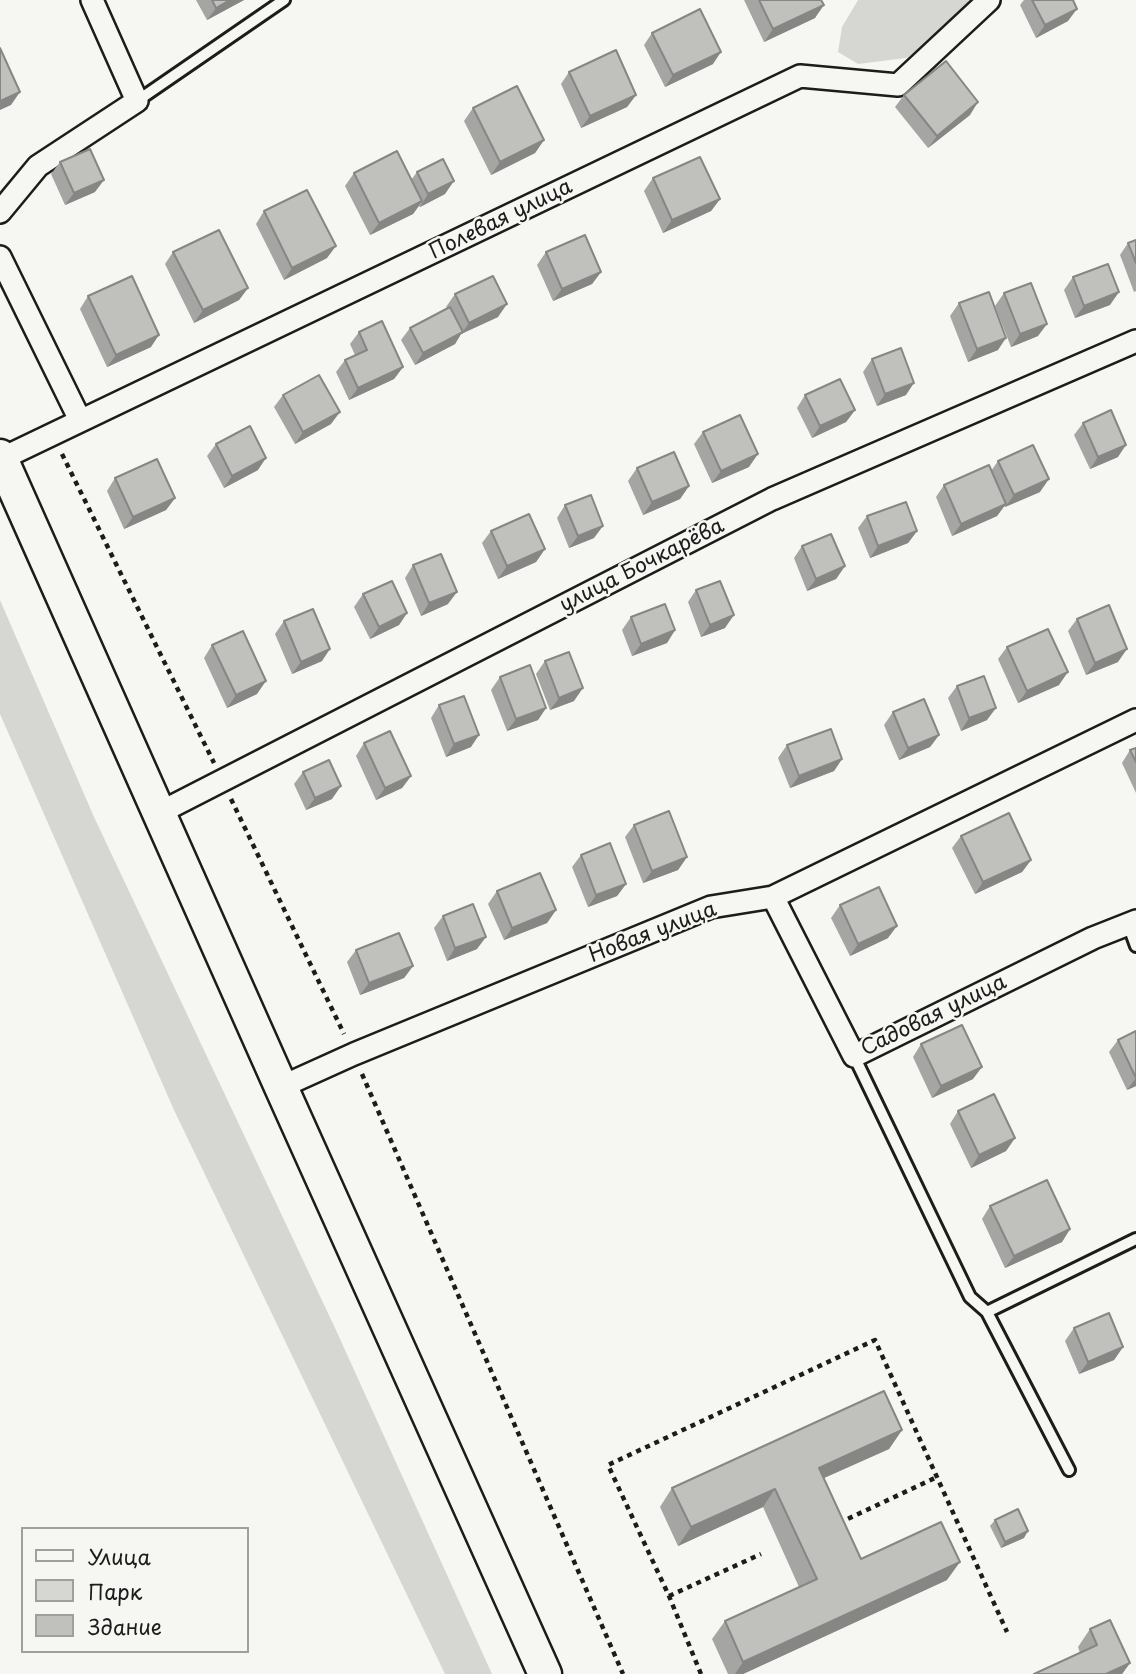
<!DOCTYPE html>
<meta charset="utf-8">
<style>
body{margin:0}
#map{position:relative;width:1136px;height:1674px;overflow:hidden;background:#f6f6f2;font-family:"Playpen Sans",sans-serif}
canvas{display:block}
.legend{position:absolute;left:21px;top:1527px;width:228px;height:126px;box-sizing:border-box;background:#f6f6f2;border:2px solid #9f9f9c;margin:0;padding:9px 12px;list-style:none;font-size:21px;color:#1c1c1c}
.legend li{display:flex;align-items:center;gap:14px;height:35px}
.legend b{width:35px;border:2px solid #9f9f9c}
</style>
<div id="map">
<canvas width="1136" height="1674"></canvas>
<ul class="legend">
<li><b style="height:9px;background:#f6f6f2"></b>Улица</li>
<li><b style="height:19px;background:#d6d6d2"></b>Парк</li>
<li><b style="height:19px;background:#c0c0bd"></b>Здание</li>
</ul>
</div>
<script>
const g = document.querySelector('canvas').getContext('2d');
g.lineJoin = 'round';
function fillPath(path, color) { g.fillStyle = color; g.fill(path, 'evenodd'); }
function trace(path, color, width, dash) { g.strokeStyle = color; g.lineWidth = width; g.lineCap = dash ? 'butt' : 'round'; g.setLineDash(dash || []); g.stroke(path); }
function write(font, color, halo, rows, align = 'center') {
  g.font = font + ' "Playpen Sans",sans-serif'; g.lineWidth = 5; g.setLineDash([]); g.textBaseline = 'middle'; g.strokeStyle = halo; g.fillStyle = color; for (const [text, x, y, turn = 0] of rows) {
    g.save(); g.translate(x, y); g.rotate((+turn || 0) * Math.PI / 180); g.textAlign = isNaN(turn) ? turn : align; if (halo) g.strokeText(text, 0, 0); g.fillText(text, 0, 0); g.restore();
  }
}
fillPath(new Path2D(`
 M858 0H975L928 47 906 58 858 64 838 52 842 27Z
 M0 600 94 817 335 1328 492 1674H445L174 1110 0 714Z`), '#d6d6d2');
const service = new Path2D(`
 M137 101 284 0
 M1128 924 1136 946
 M854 1056 970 1297 987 1312 1069 1470
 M987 1312 1136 1239`);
const minor = new Path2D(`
 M0 212 38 166 137 101 92 0
 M0 257 80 420
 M1 459 800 76 898 85 989 0
 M159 813 772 499 1136 341
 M773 897 854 1056 1093 938 1136 921
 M281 1087 354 1054 711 907 773 897 1136 720`);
const secondary = new Path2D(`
 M0 456 281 1087 545 1674`);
trace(service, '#1c1c1c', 16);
trace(minor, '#1c1c1c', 26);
trace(secondary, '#1c1c1c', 37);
trace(new Path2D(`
 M62 454 214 763
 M231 799 344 1034
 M362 1074 623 1674
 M839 1523 937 1477
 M669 1596 761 1554
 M701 1674 669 1596 608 1465 875 1340 1007 1632`), '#1c1c1c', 4.5, [5, 5]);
trace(service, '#f6f6f2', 10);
trace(minor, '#f6f6f2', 21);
trace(secondary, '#f6f6f2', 32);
fillPath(new Path2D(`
 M196 0H244L207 20Z
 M744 0H821L815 18 764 42Z
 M1024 0H1073L1068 21 1036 38 1020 5Z
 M652 33 713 64 665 87 644 45Z
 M569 72 636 95 627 107 581 128 561 84Z
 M904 95 970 115 928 148 895 107Z
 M473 108 544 140 535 153 491 175 464 121Z
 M60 162 95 192 65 205 51 174Z
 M417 172 445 194 420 207 419 206 413 214 370 235 345 186 354 173 411 180Z
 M653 178 720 199 711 211 663 233 644 191Z
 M264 211 327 258 284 280 256 224Z
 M1136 240V291L1134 292 1120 255 1128 243Z
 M173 252 248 288 239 300 194 323 165 264Z
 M546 252 601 272 592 284 553 301 537 265Z
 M1073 277 1110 305 1075 318 1064 290Z
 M1004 293 1038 336 1011 347 995 306Z
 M455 294 498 317 461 334 455 344 415 365 401 340 410 328 447 308 446 307Z
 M88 296 151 347 107 367 80 309Z
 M959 303 998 350 968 362 950 316Z
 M359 332 403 367 394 379 349 400 336 372 345 360 355 355 350 344Z
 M872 359 906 395 877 406 863 372Z
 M283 395 331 424 295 444 274 407Z
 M805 395 855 410 846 422 812 438 797 408Z
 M1083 423 1118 457 1090 469 1074 435Z
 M703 432 749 467 712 483 694 444Z
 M216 444 258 470 224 488 207 456Z
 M998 461 1040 492 1005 507 1004 506 997 516 952 536 936 497 944 485 991 471Z
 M637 468 689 486 680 499 643 515 628 481Z
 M115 478 175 498 166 510 124 529 107 491Z
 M565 505 594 538 569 548 557 518Z
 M867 516 917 531 908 543 870 558 858 528Z
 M491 531 545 549 536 562 498 579 482 543Z
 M802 546 845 566 836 579 807 591 794 558Z
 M413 565 448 604 421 616 405 578Z
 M696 590 725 628 701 637 688 602Z
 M363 594 407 613 399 625 370 639 354 607Z
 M631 617 675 630 667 643 632 656 622 630Z
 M1077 619 1118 662 1086 675 1068 631Z
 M284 621 322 661 292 674 275 634Z
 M212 645 257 694 227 708 204 658Z
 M1007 647 1059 685 1018 703 998 659Z
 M545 661 574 701 550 710 536 674Z
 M500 677 546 708 538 720 507 731 491 690Z
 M957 686 987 720 961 731 948 698Z
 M439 705 471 747 446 757 431 718Z
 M893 712 939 735 930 747 899 760 884 725Z
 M364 743 411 776 402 788 376 800 356 756Z
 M787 745 842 759 834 771 790 788 778 758Z
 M1136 748V793L1122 763 1130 750Z
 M303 772 332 799 306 810 294 784Z
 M634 825 687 857 678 870 643 883 625 837Z
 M961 836 1031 860 1022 872 975 894 952 848Z
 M581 855 626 884 617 896 588 907 572 867Z
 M497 891 556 910 547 923 504 940 488 904Z
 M840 905 888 938 850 956 831 918Z
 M443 916 477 949 447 961 434 928Z
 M356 950 413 966 404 978 360 995 347 962Z
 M1136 1031V1086L1127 1090 1109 1052 1118 1040Z
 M921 1044 973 1079 932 1098 913 1057Z
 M958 1111 1015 1138 1006 1151 971 1168 950 1124Z
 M990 1206 1070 1229 1062 1242 1005 1268 982 1219Z
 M1074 1328 1123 1347 1114 1360 1079 1374 1065 1341Z
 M902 1430 889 1449 824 1478 861 1559 947 1580 743 1674H728L712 1639 725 1621 799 1587 763 1507 678 1546 660 1507 672 1488Z
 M995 1520 1024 1538 1001 1548 990 1526Z
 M1090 1629 1130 1663 1122 1674 1080 1653 1078 1647Z`), '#a5a5a3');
fillPath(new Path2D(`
 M230 0H244L207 20 216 8Z
 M824 5 815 18 764 42 773 29Z
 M1077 9 1068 21 1036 38 1045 25Z
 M721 52 713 64 665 87 673 75Z
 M20 92 11 105 0 110V101Z
 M636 95 627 107 581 128 590 116Z
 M978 102 970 115 928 148 937 136Z
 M544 140 535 153 491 175 500 162Z
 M104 180 95 192 65 205 74 193Z
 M454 181 445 194 420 207 428 194Z
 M720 199 711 211 663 233 672 220Z
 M422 201 413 214 370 235 379 223Z
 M336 246 327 258 284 280 292 268Z
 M601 272 592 284 553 301 562 289Z
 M248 288 239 300 194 323 203 310Z
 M1119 292 1110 305 1075 318 1084 306Z
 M507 304 498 317 461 334 455 344 415 365 423 353 462 333 469 323Z
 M1047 324 1038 336 1011 347 1020 334Z
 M159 335 151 347 107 367 116 355Z
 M1006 338 998 350 968 362 977 349Z
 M403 367 394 379 349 400 358 388Z
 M914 383 906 395 877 406 885 394Z
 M855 410 846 422 812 438 820 426Z
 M340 412 331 424 295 444 303 432Z
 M1126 445 1118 457 1090 469 1098 457Z
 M758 454 749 467 712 483 721 471Z
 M266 458 258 470 224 488 232 476Z
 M1049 479 1040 492 1005 507 1014 495Z
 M689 486 680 499 643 515 652 502Z
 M175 498 166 510 124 529 133 517Z
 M1006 504 997 516 952 536 961 524Z
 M603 526 594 538 569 548 578 536Z
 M917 531 908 543 870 558 878 546Z
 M545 549 536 562 498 579 507 566Z
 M845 566 836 579 807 591 816 579Z
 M457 592 448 604 421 616 429 603Z
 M407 613 399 625 370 639 379 627Z
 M734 615 725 628 701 637 710 625Z
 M675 630 667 643 632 656 641 644Z
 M330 649 322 661 292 674 301 662Z
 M1127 649 1118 662 1086 675 1095 663Z
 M1068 672 1059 685 1018 703 1027 691Z
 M266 681 257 694 227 708 236 695Z
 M583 688 574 701 550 710 559 698Z
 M546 708 538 720 507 731 516 719Z
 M996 708 987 720 961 731 969 718Z
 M479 735 471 747 446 757 454 744Z
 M939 735 930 747 899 760 908 748Z
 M842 759 834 771 790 788 799 776Z
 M411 776 402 788 376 800 385 788Z
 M341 786 332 799 306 810 315 798Z
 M687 857 678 870 643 883 652 871Z
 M1031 860 1022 872 975 894 983 882Z
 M626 884 617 896 588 907 596 895Z
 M556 910 547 923 504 940 512 928Z
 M897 926 888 938 850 956 858 944Z
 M486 937 477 949 447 961 455 948Z
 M413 966 404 978 360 995 369 983Z
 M982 1067 973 1079 932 1098 941 1086Z
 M1136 1078V1086L1127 1090Z
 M1015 1138 1006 1151 971 1168 979 1155Z
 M1070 1229 1062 1242 1005 1268 1014 1256Z
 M1123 1347 1114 1360 1079 1374 1088 1362Z
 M902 1430 889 1449 806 1486 819 1468Z
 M775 1489 763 1507 678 1546 691 1527Z
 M1028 1531 1024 1538 1001 1548 1005 1542Z
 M960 1562 947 1580 743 1674H735L743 1662Z
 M1130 1663 1122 1674H1106Z`), '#868684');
const building = new Path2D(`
 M212 0H230L216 8Z
 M759 0H821L824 5 773 29Z
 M1032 0H1073L1077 9 1045 25Z
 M700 9 721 52 673 75 652 33Z
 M0 48 20 92 0 101Z
 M616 50 636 95 590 116 569 72Z
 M946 61 978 102 937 136 904 95Z
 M517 86 544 140 500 162 473 108Z
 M90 149 104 180 74 193 60 162Z
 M397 151 422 201 379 223 354 173Z
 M700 157 720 199 672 220 653 178Z
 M443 159 454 181 428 194 417 172Z
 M307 190 336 246 292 268 264 211Z
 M219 230 248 288 203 310 173 252Z
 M585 235 601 272 562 289 546 252Z
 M1136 240V263L1128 243Z
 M1108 264 1119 292 1084 306 1073 277Z
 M132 276 159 335 116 355 88 296Z
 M493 276 507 304 469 323 455 294Z
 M1031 283 1047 324 1020 334 1004 293Z
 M989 292 1006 338 977 349 959 303Z
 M450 307 463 332 423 353 410 328Z
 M382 321 403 367 358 388 345 360 367 350 359 332Z
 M901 348 914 383 885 394 872 359Z
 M319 375 340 412 303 432 283 395Z
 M840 379 855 410 820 426 805 395Z
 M1111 410 1126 445 1098 457 1083 423Z
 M740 415 758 454 721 471 703 432Z
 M250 426 266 458 232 476 216 444Z
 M1033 445 1049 479 1014 495 998 461Z
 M674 452 689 486 652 502 637 468Z
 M157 459 175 498 133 517 115 478Z
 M989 465 1006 504 961 524 944 485Z
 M591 495 603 526 578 536 565 505Z
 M906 502 917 531 878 546 867 516Z
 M529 514 545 549 507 566 491 531Z
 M831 534 845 566 816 579 802 546Z
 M441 554 457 592 429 603 413 565Z
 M392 581 407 613 379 627 363 594Z
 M720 581 734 615 710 625 696 590Z
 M665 604 675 630 641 644 631 617Z
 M1109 605 1127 649 1095 663 1077 619Z
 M313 609 330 649 301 662 284 621Z
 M1048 629 1068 672 1027 691 1007 647Z
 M243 631 266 681 236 695 212 645Z
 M569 652 583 688 559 698 545 661Z
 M530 665 546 708 516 719 500 677Z
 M984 676 996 708 969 718 957 686Z
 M464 696 479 735 454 744 439 705Z
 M924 699 939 735 908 748 893 712Z
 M831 729 842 759 799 776 787 745Z
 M390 731 411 776 385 788 364 743Z
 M1136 748V762L1130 750Z
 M329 760 341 786 315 798 303 772Z
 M669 811 687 857 652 871 634 825Z
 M1009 813 1031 860 983 882 961 836Z
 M610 843 626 884 596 895 581 855Z
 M540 873 556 910 512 928 497 891Z
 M879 887 897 926 858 944 840 905Z
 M473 904 486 937 455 948 443 916Z
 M399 933 413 966 369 983 356 950Z
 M962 1025 982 1067 941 1086 921 1044Z
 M1136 1031V1078L1118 1040Z
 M994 1094 1015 1138 979 1155 958 1111Z
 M1047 1180 1070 1229 1014 1256 990 1206Z
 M1109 1313 1123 1347 1088 1362 1074 1328Z
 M884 1391 902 1430 819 1468 861 1559 941 1522 960 1562 743 1662 725 1621 817 1579 775 1489 691 1527 672 1488Z
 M1018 1509 1028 1531 1005 1542 995 1520Z
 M1110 1620 1130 1663 1106 1674H1034L1097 1645 1090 1629Z`);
fillPath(building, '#c0c0bd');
trace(building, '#868684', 2);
write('21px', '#1c1c1c', '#f6f6f2', [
 ["Полевая улица",501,220,-26],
 ["улица Бочкарёва",642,566,-27],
 ["Новая улица",653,933,-21],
 ["Садовая улица",934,1016,-26]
]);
</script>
